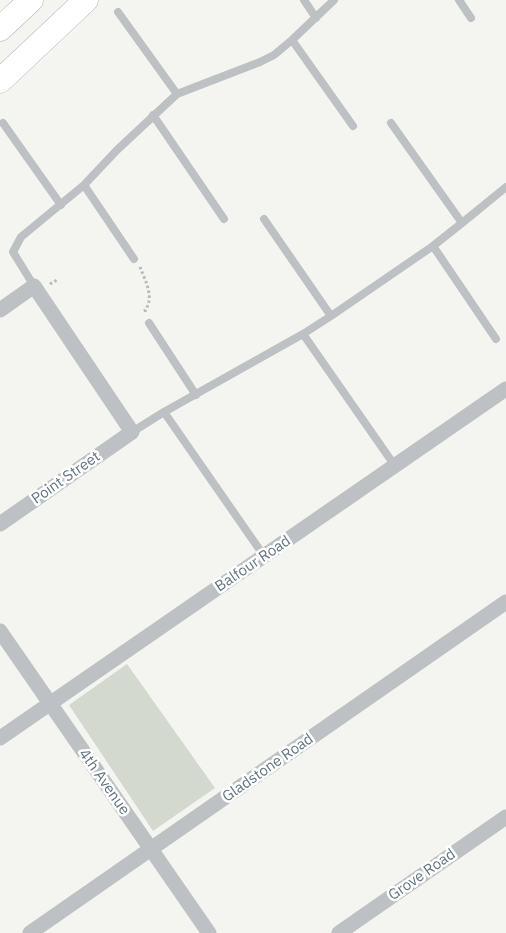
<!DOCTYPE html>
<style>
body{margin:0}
canvas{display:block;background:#f4f4f0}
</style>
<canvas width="506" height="933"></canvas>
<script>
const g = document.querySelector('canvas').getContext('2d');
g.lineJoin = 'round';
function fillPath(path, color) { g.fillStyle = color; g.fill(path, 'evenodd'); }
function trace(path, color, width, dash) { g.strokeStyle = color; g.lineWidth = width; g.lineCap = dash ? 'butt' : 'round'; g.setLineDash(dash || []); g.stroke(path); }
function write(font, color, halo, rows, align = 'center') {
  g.font = font + ' "IBM Plex Sans",sans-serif'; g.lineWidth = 5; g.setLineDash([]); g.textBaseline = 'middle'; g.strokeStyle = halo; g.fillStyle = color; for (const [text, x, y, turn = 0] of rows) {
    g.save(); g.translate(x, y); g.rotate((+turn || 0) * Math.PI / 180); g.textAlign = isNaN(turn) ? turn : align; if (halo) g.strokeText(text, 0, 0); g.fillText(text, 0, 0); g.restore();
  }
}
fillPath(new Path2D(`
 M127 664 215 788 153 831 69 705Z`), '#d4d9d0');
const primary = new Path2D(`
 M0 29 31 0
 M0 81 86 0`);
trace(primary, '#b0b5b8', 25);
trace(new Path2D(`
 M140 267C145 280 155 298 145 310L146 313
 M50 284 57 280`), '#b7babc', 3, [2.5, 2.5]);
trace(new Path2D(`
 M304 0 316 18
 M459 0 471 18
 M118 12 177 94
 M292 40 353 126
 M153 115 224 219
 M3 123 61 205
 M391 123 462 223
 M84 185 134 259
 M264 219 331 316
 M433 246 496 339
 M34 286 13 252 21 237 84 185 117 150 177 94 260 62 274 55 292 40 334 0
 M149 323 196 395
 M303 334 395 466
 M164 412 264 556
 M132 432 164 412 303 334 331 316 433 246 462 223 506 187`), '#bdc1c4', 8);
trace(new Path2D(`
 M0 310 34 286 132 432 0 524
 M0 631 209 933
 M0 738 506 389
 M30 933 506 602
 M339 933 506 817`), '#bdc1c4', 15);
trace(primary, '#fff', 24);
write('15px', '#647581', '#fff', [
 ["Point Street",66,478,-35],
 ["Balfour Road",253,564,-34],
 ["Gladstone Road",268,768,-35],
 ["4th Avenue",104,782,55],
 ["Grove Road",422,875,-35]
]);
</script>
